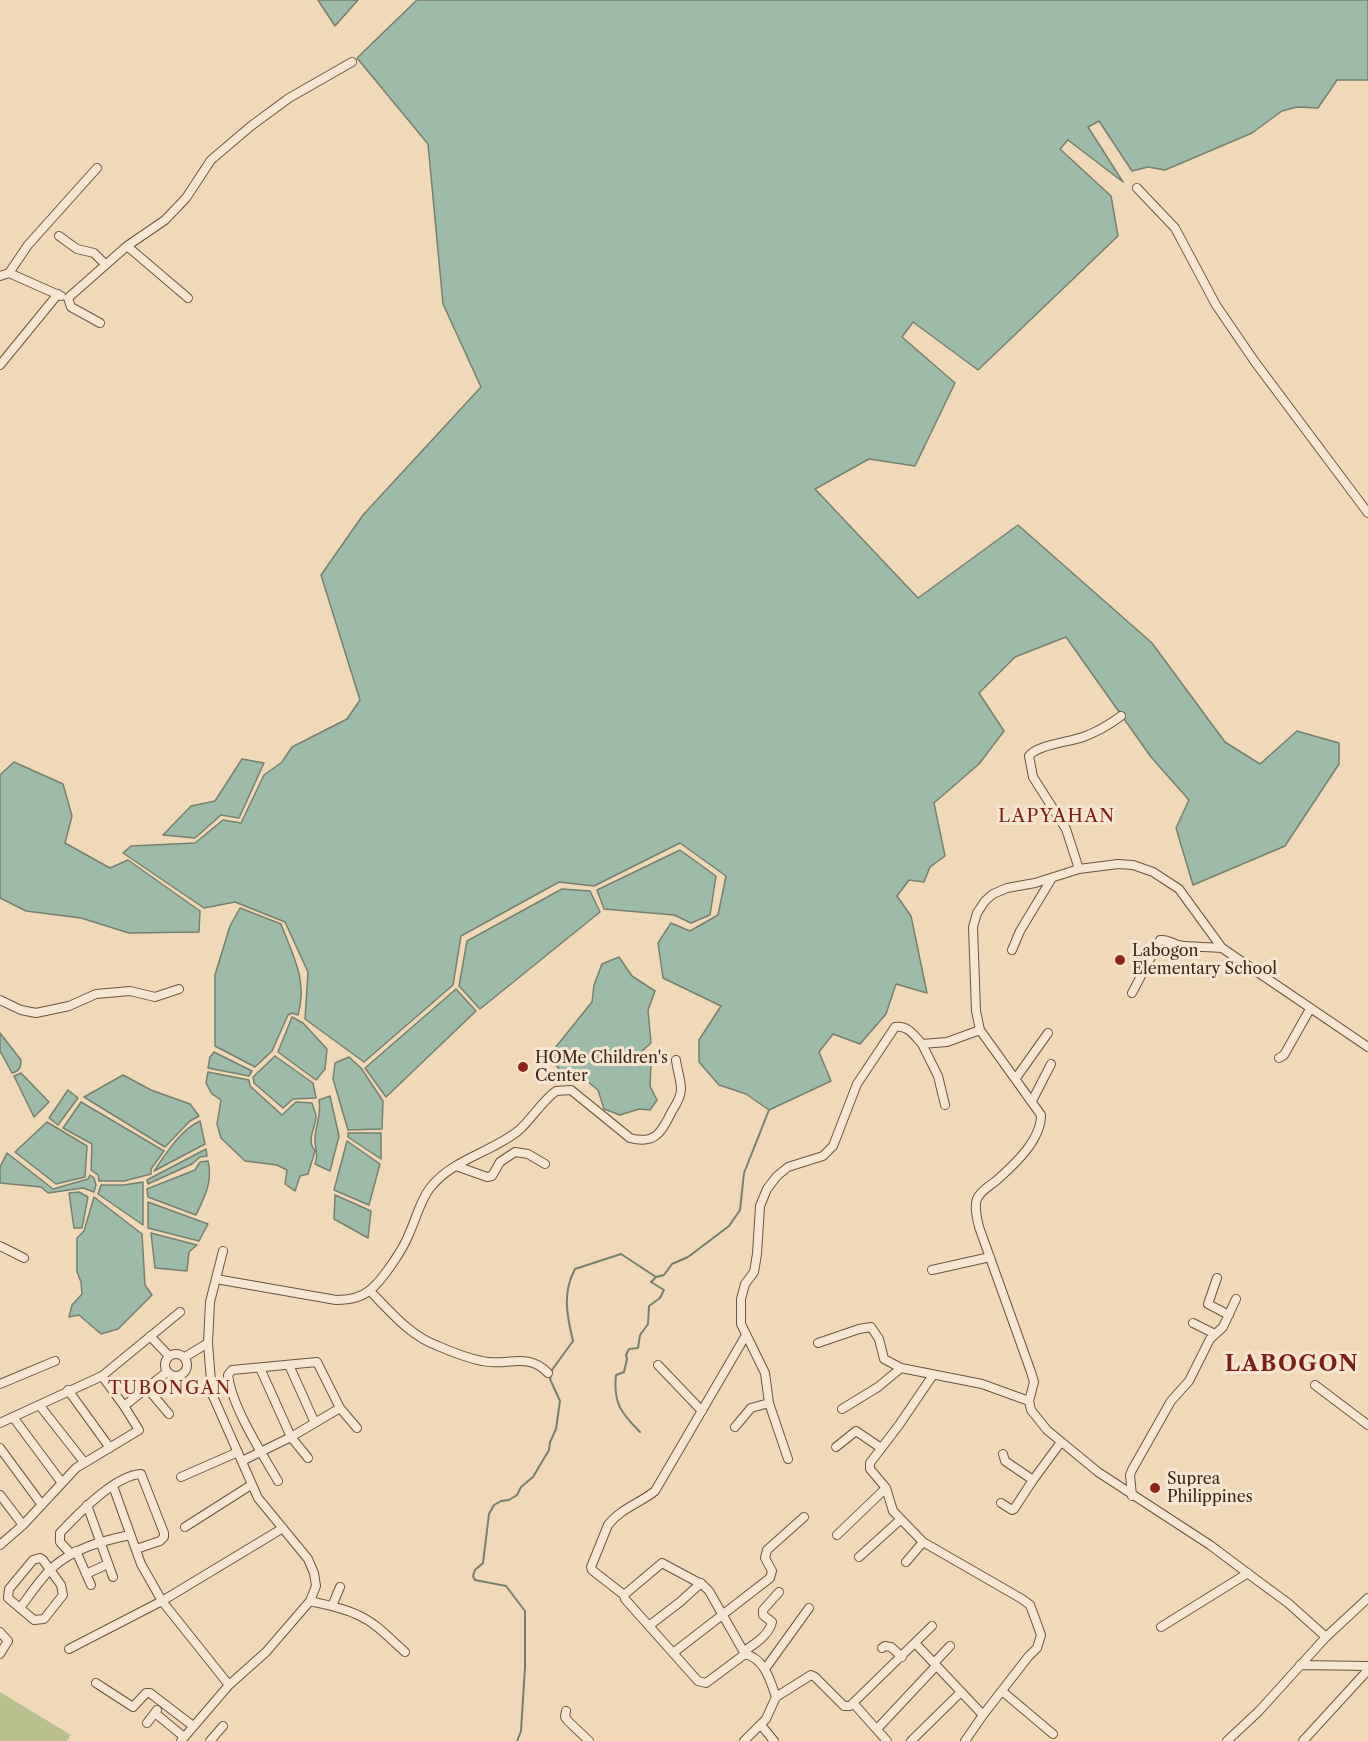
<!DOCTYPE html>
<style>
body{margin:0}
canvas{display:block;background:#f1d9b8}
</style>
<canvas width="1368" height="1741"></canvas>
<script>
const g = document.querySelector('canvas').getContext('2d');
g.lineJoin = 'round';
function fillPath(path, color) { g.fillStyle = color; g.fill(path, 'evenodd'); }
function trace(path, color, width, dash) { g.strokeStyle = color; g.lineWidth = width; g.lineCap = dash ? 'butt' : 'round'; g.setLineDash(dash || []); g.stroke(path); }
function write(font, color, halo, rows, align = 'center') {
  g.font = font + ' "Libre Caslon Text",serif'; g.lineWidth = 6; g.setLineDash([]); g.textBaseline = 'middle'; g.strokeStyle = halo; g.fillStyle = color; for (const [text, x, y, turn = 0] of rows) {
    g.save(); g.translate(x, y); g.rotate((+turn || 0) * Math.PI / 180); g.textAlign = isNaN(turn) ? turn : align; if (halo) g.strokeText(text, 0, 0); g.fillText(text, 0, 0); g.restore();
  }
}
fillPath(new Path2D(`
 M0 1692 71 1735 67 1741H0Z`), '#b9bf8f');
const water = new Path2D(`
 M318 0H358L335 26Z
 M417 0H1368V80H1337L1318 108 1297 107 1282 111 1252 133 1165 170 1148 167 1132 171 1099 121 1088 127 1123 182 1068 140 1060 149 1111 196 1118 236 978 370 913 322 902 337 955 383 915 466 869 459 815 489 918 598 1018 525 1152 643 1225 742 1260 764 1297 731 1339 743V764L1285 846 1193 885 1176 828 1189 800 1151 757 1066 637 1015 657 979 693 1004 731 979 764 934 803 945 856 930 867 924 882 909 880 897 896 911 916 927 993 896 984 886 1014 860 1044 833 1034 819 1052 831 1081 769 1110 746 1094 719 1085 699 1062V1040L721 1006 663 978 658 943 671 923 690 931 718 915 726 876 680 843 594 886 559 882 461 936 453 985 364 1062 305 1019 308 972 285 922 235 902 204 908 123 853 131 846 195 843 223 820 241 823 264 775 282 762 292 747 347 719 360 700 321 575 363 515 481 387 443 304 428 144 357 58Z
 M242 759 264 763 239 818 221 815 195 838 163 835 191 806 215 801Z
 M14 762 63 784 72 816 65 843 110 868 128 860 200 911 199 932 129 933 81 918 26 911 0 898V775Z
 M680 850 716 876 710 915 691 923 674 915 604 909 597 890Z
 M562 889 590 891 600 912 480 1009 459 986 467 941Z
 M240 908 281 924C293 956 308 981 298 1015L292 1013 288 1015 272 1051 255 1067 215 1046V975L230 926Z
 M619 957 632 976 655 991 648 1010 651 1043 642 1051 651 1064 650 1086 657 1100 650 1110 639 1109 620 1115 604 1109 598 1090 588 1082 561 1071 553 1062 555 1048 592 1002 594 985 602 964Z
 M456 989 476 1011 386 1097 365 1068Z
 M292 1017 303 1023 327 1049 325 1069 316 1080 278 1052Z
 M0 1033 21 1060C21 1068 19 1071 12 1073L0 1051Z
 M214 1052 252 1071 249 1076 208 1068 210 1057Z
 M275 1056 313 1083 316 1098 293 1099 283 1108 254 1083 253 1077Z
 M349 1057 361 1068 383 1101 382 1129 348 1130 333 1079 335 1063Z
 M208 1072 249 1080 250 1086 282 1115 296 1102 312 1103C313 1107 316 1113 316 1117 315 1130 306 1139 315 1151L308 1174 300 1176 295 1191 285 1184 287 1170 277 1165 245 1161 221 1138 217 1124 221 1100 212 1094 206 1083Z
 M21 1073 49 1102 34 1117 14 1076Z
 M123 1075 151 1090 190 1104 199 1116 190 1121 165 1147 84 1097Z
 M68 1090 78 1098 58 1125 49 1118Z
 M330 1096 339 1136 330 1171 315 1164C319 1155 315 1150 315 1140 315 1125 322 1115 319 1100Z
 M81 1102 164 1151 151 1169V1174L124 1181H99L98 1175 91 1170 92 1144 63 1128Z
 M200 1121 205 1144 154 1171C166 1154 180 1130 200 1121Z
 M47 1122 87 1146 85 1177 56 1184 15 1152Z
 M348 1133H381V1159L348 1137Z
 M347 1141 380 1164 369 1205 334 1190Z
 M206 1149 207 1156 200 1157 192 1164 148 1184 147 1180Z
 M7 1153 53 1189 88 1179 90 1175 94 1178 96 1185 94 1192 83 1188 48 1193 41 1187 0 1183V1167Z
 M208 1161C213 1181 205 1196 196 1215L148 1197 147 1189 195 1170 200 1162Z
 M143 1182V1225L98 1194 101 1185H124Z
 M79 1192 88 1197 82 1228H74L69 1193Z
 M335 1195 371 1211 368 1238 334 1219Z
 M94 1197 142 1234 145 1285 152 1295 118 1329 101 1334 79 1315 69 1317 72 1305 82 1294 81 1282 77 1272V1238L84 1231Z
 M148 1202 208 1224 199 1241 148 1228Z
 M151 1233 197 1245 189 1252 187 1271 155 1268Z`);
fillPath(water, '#9cbba8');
trace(water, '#76806d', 1.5);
trace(new Path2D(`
 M640 1432C621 1413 613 1403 616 1375L624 1372 627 1359 626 1355 629 1349 638 1348 640 1335 648 1324 649 1306 660 1298 664 1290 651 1282 656 1277
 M517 1741 521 1731 525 1667V1611L506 1586 475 1580 473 1576 475 1570 483 1563 489 1514 494 1505 501 1501 509 1500 517 1495 521 1487 533 1477 549 1450 550 1442 556 1429 560 1401 550 1379 552 1370 573 1341C567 1316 562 1293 575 1269L621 1254 656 1277 664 1275 672 1264 688 1257 729 1226 740 1210 744 1173 769 1110`), '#76806d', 2);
const minor = new Path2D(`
 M1137 188 1175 228 1216 305 1255 362 1368 513
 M59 236 77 249 94 253 105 264
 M127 246 188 298
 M9 273 28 245 97 168
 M0 276 9 273 61 296
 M68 298 127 246 165 220 186 198 211 160 251 126 289 98 352 62
 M68 298 71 307 100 323
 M0 365 58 294
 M1079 869 1066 829 1033 777 1029 756C1037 745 1069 742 1083 737 1097 732 1109 725 1121 716
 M1012 950 1020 931 1052 878
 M1132 993 1160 940C1167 939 1172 943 1178 945 1192 948 1208 946 1222 948
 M0 1000 21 1010 36 1013 69 1006 96 994 130 991 155 997 179 989
 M922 1044 938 1076 945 1105
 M1279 1058 1284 1055 1310 1009
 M1016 1078 1048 1033
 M1032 1101 1051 1064
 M456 1166 487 1177 492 1176 500 1162 515 1152 528 1154 545 1164
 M0 1246 24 1258
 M932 1270 990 1257
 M1217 1278 1208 1304 1229 1315
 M216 1279 336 1300C347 1300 361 1298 370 1290 382 1281 404 1248 409 1234 416 1219 420 1201 430 1188 453 1159 490 1153 518 1131 532 1119 541 1102 556 1091L571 1090 630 1138C655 1145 662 1132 672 1111 676 1105 681 1096 681 1089 681 1080 677 1069 676 1060
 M370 1291C390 1311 410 1336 438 1346 452 1352 467 1358 482 1361 506 1367 527 1351 548 1373
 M1193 1323 1215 1334
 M150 1336 169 1356
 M818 1343 859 1329 871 1327 879 1339 884 1359 901 1368 982 1384 1029 1401
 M165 1365a11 11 0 1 1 22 0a11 11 0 1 1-22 0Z
 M185 1357 208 1343
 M289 1365 315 1423
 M658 1365 702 1411
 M260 1368 291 1437 308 1458
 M933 1375 899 1425 870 1463V1469L886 1488 893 1511 923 1542 1022 1599 1030 1605 1036 1621 1041 1635 1037 1648 1028 1657 983 1715 965 1741
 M0 1384 55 1361
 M1315 1385 1368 1425
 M147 1388 169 1414
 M68 1390 110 1448
 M40 1406 84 1462
 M124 1406 167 1372
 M842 1409 878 1387 901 1368
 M13 1417 62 1483
 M0 1423 102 1376 180 1312
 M735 1427 751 1408 769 1403
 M836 1447 856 1431 881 1448
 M0 1448 42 1505
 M1003 1454 1005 1461 1033 1480 1061 1442
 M788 1459 769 1403 765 1373 741 1324V1299L745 1284 754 1272 757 1254 760 1206 767 1189 777 1176 788 1167 823 1156 833 1146 857 1084 895 1027C908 1025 914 1035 922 1044L947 1042 980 1030
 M242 1461 291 1437 340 1408
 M181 1477 238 1452
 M278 1481C261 1452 232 1407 228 1375L232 1370 317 1362 340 1408 357 1428
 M113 1486 141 1564 162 1601 229 1685
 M0 1495 23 1525
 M1132 1496 1130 1475 1132 1470 1171 1401 1189 1381 1210 1339 1223 1327 1236 1299
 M1001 1503 1012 1510 1014 1509 1033 1480
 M87 1505 113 1577
 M185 1527 251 1485
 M837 1535 886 1488
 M0 1545 23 1525 76 1468 139 1430 124 1406 102 1376
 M76 1551 91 1585
 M71 1554 60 1542V1533C77 1515 115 1475 141 1474L164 1533V1537L160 1541 136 1549
 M859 1557 900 1520
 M40 1558 43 1560 61 1585 63 1595 44 1619 34 1620 8 1598 9 1589 33 1560Z
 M906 1562 923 1542
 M86 1574 108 1564
 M624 1595 662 1563 703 1585 709 1591 745 1654C765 1659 770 1680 776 1697
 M310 1601C327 1605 345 1608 360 1616 377 1624 390 1639 405 1652
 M332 1606 340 1587
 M20 1608C30 1595 40 1579 52 1568 74 1548 102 1541 130 1535
 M650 1625 680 1602 701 1583
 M1161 1627 1248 1573
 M0 1632 8 1641 0 1654
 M1326 1637 1288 1603 1258 1581 1210 1545 1098 1472 1047 1430 1031 1410 1029 1401 1034 1382 1031 1372 979 1227C977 1218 974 1207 977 1199 981 1190 990 1186 997 1180 1015 1164 1041 1140 1041 1115L980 1030 976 1011 973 927 977 913 985 901 993 894 1007 888 1035 883 1079 869 1118 864 1133 865 1153 872 1179 889 1222 948 1368 1047
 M915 1643 983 1715
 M882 1648 885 1646 891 1647 902 1657
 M69 1649 162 1601 283 1528
 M744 1651C755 1644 769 1635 772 1622L763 1615V1610L779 1592
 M673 1653 770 1578 772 1571 765 1558 767 1550 804 1517
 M745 1654 706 1683 698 1681 625 1599 624 1595 592 1570 591 1567 608 1525C620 1509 640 1503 655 1491L746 1335
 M934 1663 950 1646
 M1300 1665 1368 1666
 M765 1669 809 1608
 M96 1683 133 1707 146 1693H150L193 1726
 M1002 1691 1053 1734
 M854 1704 887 1741
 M566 1711 565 1717 568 1721 589 1741
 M155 1713 184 1737
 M147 1723 157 1710
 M761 1725 774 1741
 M877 1729 936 1666
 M181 1741 229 1685 266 1652 310 1601 316 1586 314 1573 308 1559 258 1498 212 1394 208 1343 210 1302 223 1251
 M210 1741 223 1726
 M744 1741 766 1719 776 1697 811 1675 815 1677 844 1706H850L932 1626
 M911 1741 961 1692
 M1227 1741 1259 1711 1326 1637 1368 1598
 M1303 1741 1368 1670`);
trace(minor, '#6a543d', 10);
trace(minor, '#f6e6d1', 8);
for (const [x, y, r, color] of [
 [1120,960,6,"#8f2418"],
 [523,1067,6,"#8f2418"],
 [1155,1488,6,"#8f2418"]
]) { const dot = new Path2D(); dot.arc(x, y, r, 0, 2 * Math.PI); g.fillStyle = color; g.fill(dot); trace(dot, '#f6e6d1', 2); }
write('16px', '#3d2814', '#f6e6d1', [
 ["Labogon",1132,951],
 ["Elementary School",1132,969],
 ["HOMe Children's",535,1058],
 ["Center",535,1076],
 ["Suprea",1167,1479],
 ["Philippines",1167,1497]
], 'left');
g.letterSpacing = '1.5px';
write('18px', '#7a1f14', '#f6e6d1', [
 ["LAPYAHAN",1057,817],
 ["TUBONGAN",170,1389]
]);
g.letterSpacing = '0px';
g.letterSpacing = '1.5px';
write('bold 22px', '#7a1f14', '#f6e6d1', [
 ["LABOGON",1292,1365]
]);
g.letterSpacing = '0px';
</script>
